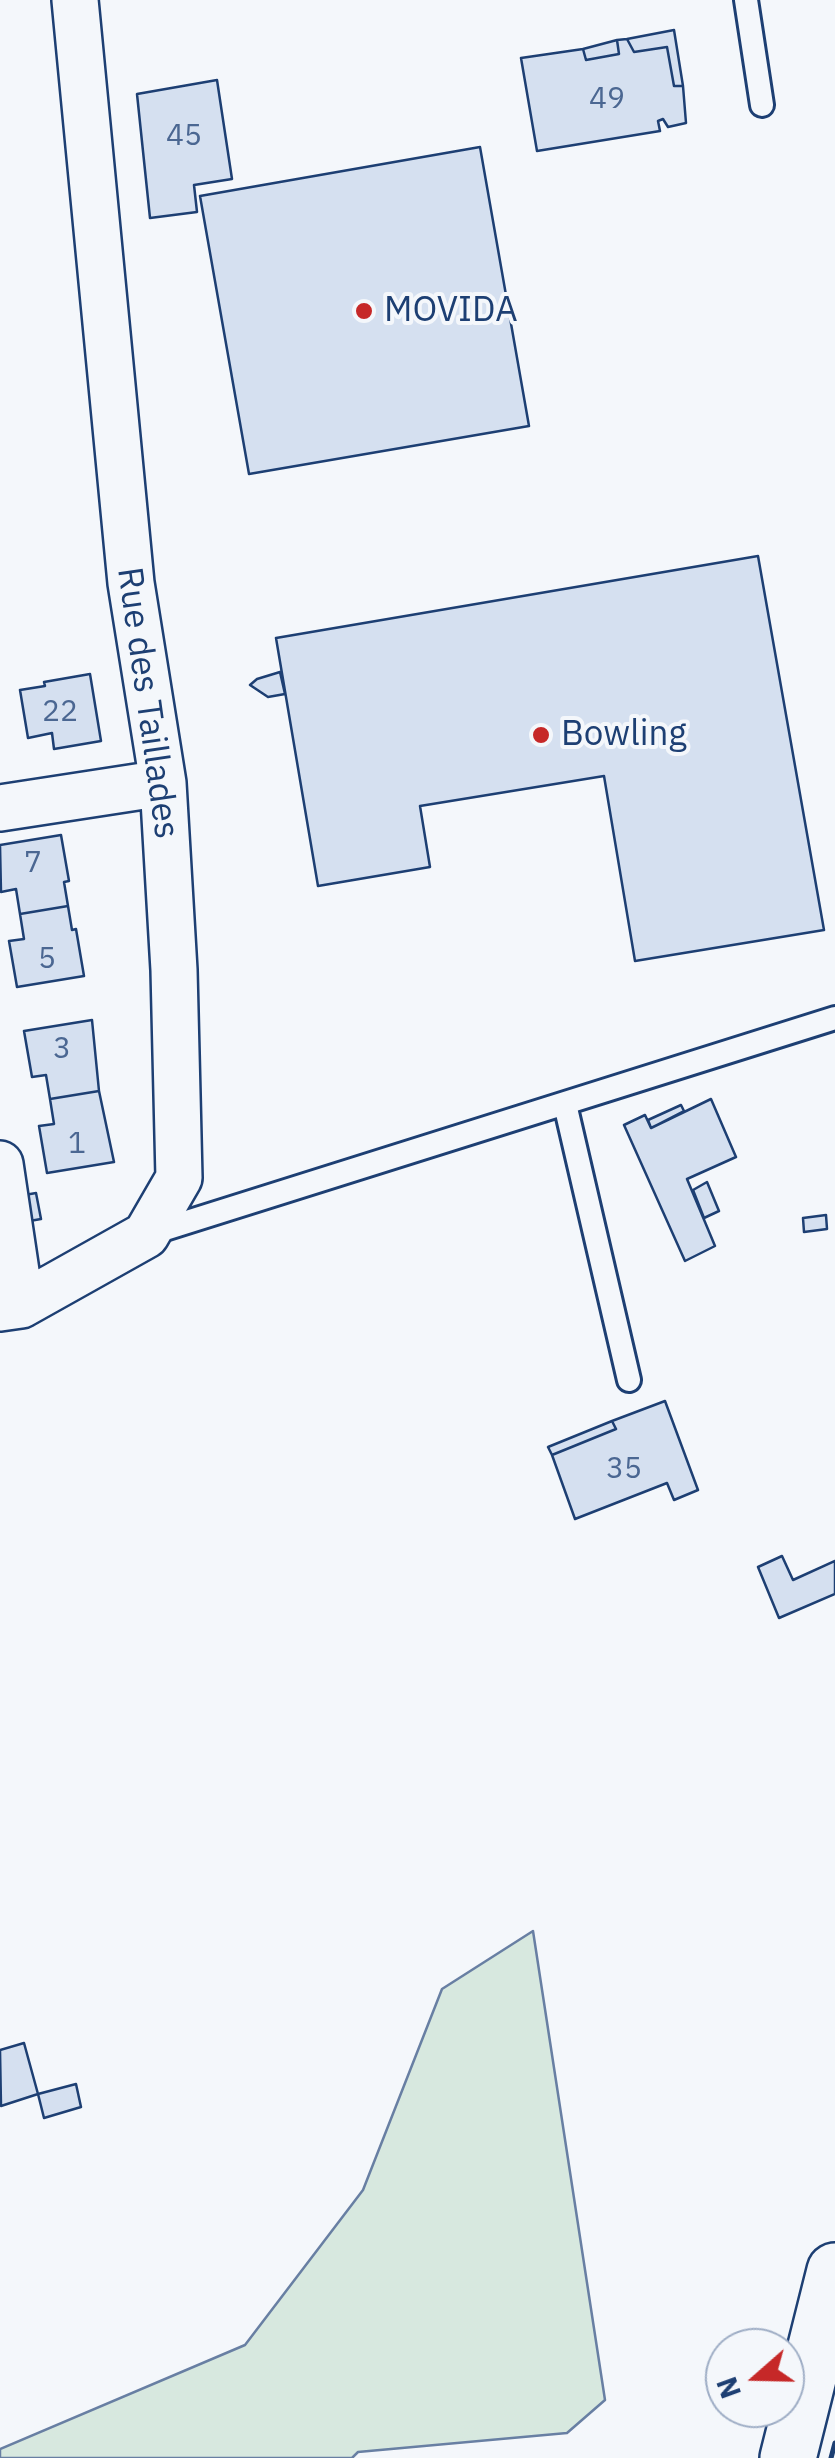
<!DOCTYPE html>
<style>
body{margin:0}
#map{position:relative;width:835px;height:2458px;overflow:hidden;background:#f4f7fb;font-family:"IBM Plex Sans",sans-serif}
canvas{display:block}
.north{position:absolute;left:705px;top:2328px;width:100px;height:100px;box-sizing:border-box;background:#f4f7fb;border:2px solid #9eadc5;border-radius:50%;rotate:250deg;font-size:28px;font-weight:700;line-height:40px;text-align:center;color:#1d3f73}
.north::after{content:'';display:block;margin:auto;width:35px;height:45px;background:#c62828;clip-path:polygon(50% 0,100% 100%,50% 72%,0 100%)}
</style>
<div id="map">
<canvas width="835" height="2458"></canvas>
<div class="north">N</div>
</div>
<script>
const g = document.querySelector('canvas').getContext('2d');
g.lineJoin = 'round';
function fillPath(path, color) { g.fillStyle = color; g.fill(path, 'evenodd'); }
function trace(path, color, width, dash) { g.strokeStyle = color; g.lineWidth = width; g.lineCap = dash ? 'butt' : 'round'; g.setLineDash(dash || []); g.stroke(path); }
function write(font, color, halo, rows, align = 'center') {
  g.font = font + ' "IBM Plex Sans",sans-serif'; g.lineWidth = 8; g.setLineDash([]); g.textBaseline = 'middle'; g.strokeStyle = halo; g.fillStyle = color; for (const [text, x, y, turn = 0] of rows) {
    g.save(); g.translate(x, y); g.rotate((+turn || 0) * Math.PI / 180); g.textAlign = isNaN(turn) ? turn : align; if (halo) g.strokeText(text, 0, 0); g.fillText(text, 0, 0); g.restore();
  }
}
const green = new Path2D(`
 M533 1931 605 2400 567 2433 358 2452 352 2458H0V2449L245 2345 363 2190 442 1989Z`);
fillPath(green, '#d7e8df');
trace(green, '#687fa3', 2.5);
const building = new Path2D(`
 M674 30 683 86H674L667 47 634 52 627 39Z
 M627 39 634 52 667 47 674 86H683L686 123 668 127 663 119 658 121 660 131 537 151 521 58 583 49 586 60 619 54 617 40Z
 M617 40 619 54 586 60 583 49Z
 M217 80 232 179 194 185 197 212 150 218 137 94Z
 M480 147 529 426 249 474 200 196Z
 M758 556 824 930 635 961 604 776 420 806 430 867 318 886 276 638Z
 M280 672 285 694 268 697 250 685 257 679Z
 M90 674 101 741 54 749 52 733 28 738 20 690 45 686 44 682Z
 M61 835 69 881 64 882 68 906 20 914 16 889 1 892 0 845Z
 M68 906 72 930 76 929 84 976 17 987 9 941 24 939 20 914Z
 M92 1020 99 1091 50 1099 46 1075 32 1077 24 1031Z
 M99 1091 114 1162 47 1173 39 1126 54 1124 50 1099Z
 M711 1099 736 1157 687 1179 715 1246 685 1261 624 1125 645 1115 651 1128Z
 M681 1105 684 1111 651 1128 648 1120Z
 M707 1182 719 1211 704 1218 693 1190Z
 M36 1193 41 1219 24 1222 19 1196Z
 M826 1215 827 1229 804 1232 803 1218Z
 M665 1401 698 1490 674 1500 667 1483 575 1519 552 1455 616 1429 612 1421Z
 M612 1421 616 1429 552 1455 548 1447Z
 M782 1556 793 1580 835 1561V1594L779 1618 758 1567Z
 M24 2043 38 2094 1 2106 0 2050Z
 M76 2084 81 2107 44 2118 38 2094Z`);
fillPath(building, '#d5e0f0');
trace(building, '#1d3f73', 2.5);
const lane = new Path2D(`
 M746 0 762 105
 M565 1104 629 1380
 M149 1234 835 1018`);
const street = new Path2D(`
 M0 808 163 783
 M0 1164 21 1305
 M0 1308 21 1305 146 1235 179 1178 174 970 163 783 131 583 75 0`);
const highway = new Path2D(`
 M788 2458 835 2271`);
trace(lane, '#1d3f73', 28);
trace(street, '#1d3f73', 50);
trace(highway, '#1d3f73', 60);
trace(lane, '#f4f7fb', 22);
trace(street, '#f4f7fb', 45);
trace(highway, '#f4f7fb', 55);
trace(new Path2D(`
 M831 2458 835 2443`), '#1d3f73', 5);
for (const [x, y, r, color] of [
 [364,311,10,"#c62828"],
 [541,735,10,"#c62828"]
]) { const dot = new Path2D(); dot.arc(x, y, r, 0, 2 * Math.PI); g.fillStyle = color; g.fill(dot); trace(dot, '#f4f7fb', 4); }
write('30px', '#4b6792', null, [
 ["49",607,99],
 ["45",184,136],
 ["22",60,712],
 ["7",33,863],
 ["5",47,959],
 ["3",62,1049],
 ["1",77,1144],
 ["35",624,1469]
]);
write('35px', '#1d3f73', '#f4f7fb', [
 ["MOVIDA",384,311],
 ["Bowling",561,735]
], 'left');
write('35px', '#1d3f73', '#f4f7fb', [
 ["Rue des Taillades",147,703,82]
]);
</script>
